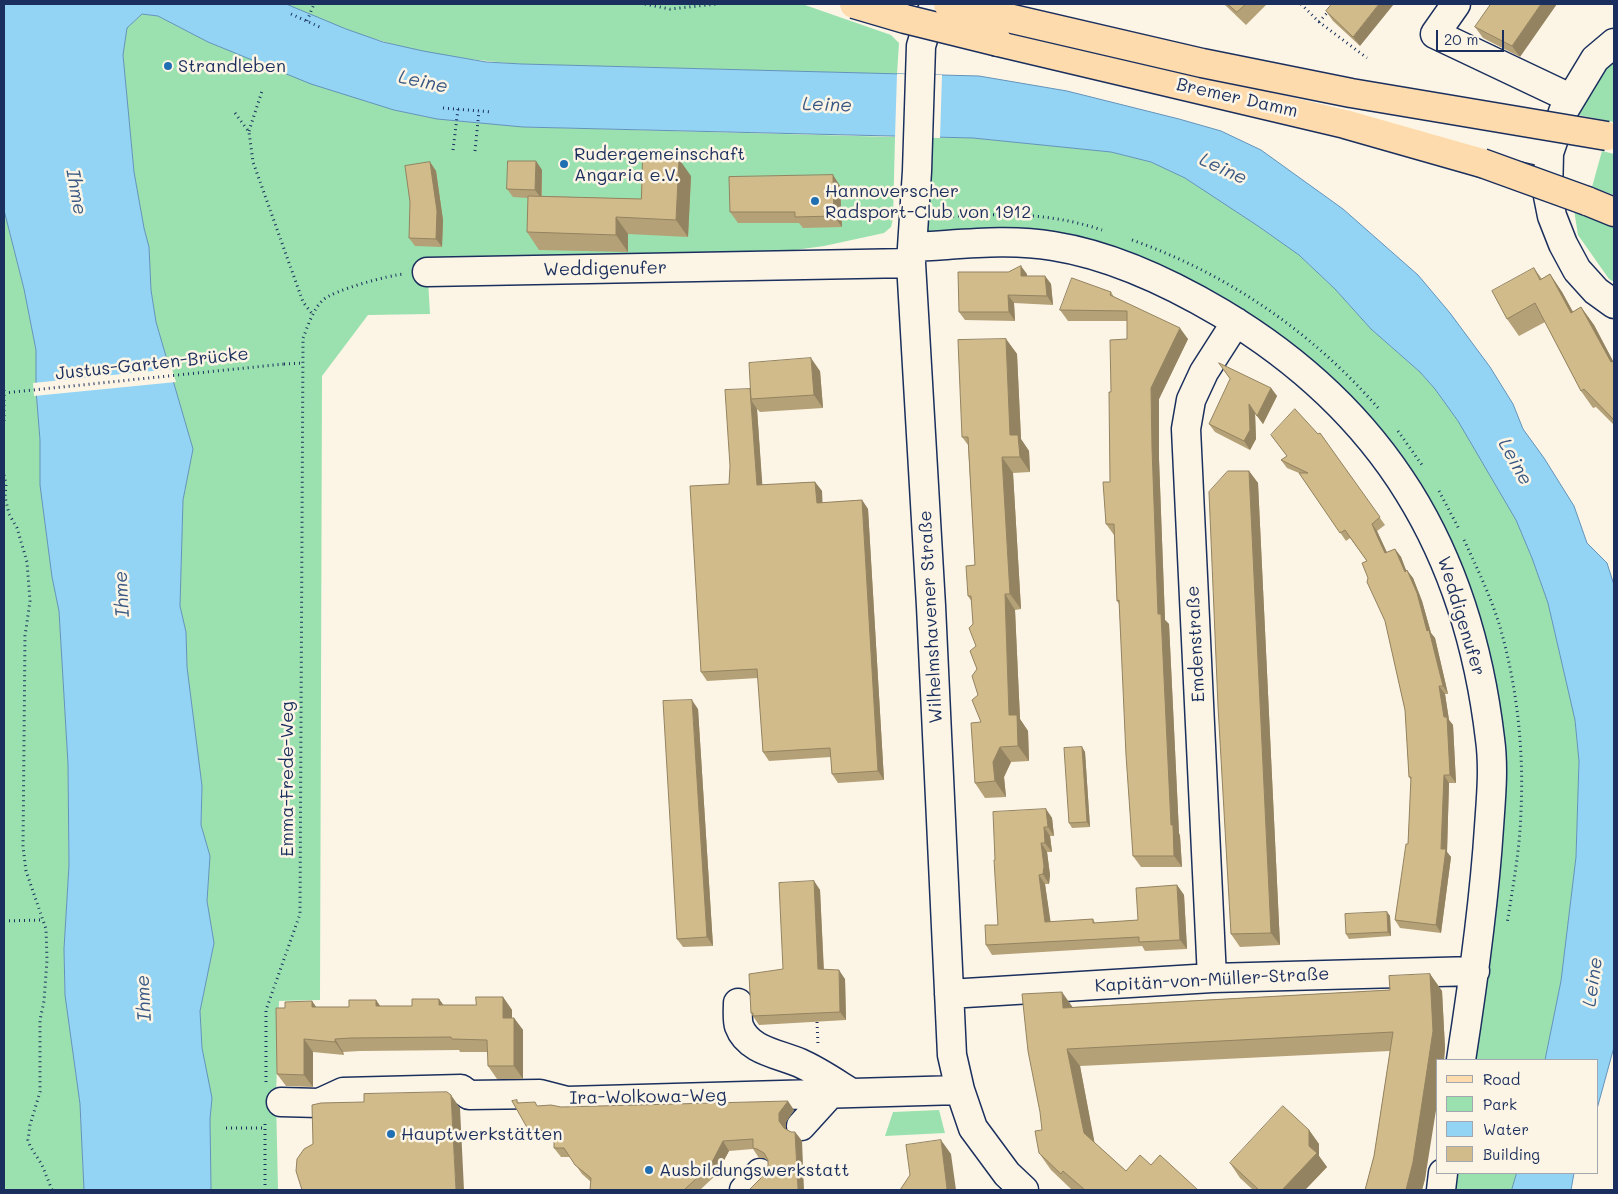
<!DOCTYPE html>
<meta charset="utf-8">
<style>
body{margin:0}
#map{position:relative;width:1618px;height:1194px;overflow:hidden;background:#fcf5e5;font-family:Mali,sans-serif}
canvas{display:block}
.frame{position:absolute;inset:0;border:5px solid #1b2f5e;pointer-events:none}
.legend{position:absolute;left:1436px;top:1059px;width:162px;height:115px;box-sizing:border-box;background:#fcf5e5;border:1px solid #a2a6af;margin:0;padding:6px 9px;list-style:none;font-size:15px;color:#1b2f5e}
.legend li{display:flex;align-items:center;gap:10px;height:25px}
.legend b{width:25px;border:1px solid #a2a6af}
.scale{position:absolute;left:1436px;top:30px;width:68px;height:22px;box-sizing:border-box;border:2px solid #1b2f5e;border-top:0;padding-left:6px;font-size:15px;line-height:18px;white-space:nowrap;color:#1b2f5e;-webkit-text-stroke:4px #fcf5e5;paint-order:stroke}
</style>
<div id="map">
<canvas width="1618" height="1194"></canvas>
<div class="frame"></div>
<ul class="legend">
<li><b style="height:6px;background:#fedbac"></b>Road</li>
<li><b style="height:14px;background:#9ae1af"></b>Park</li>
<li><b style="height:14px;background:#93d4f5"></b>Water</li>
<li><b style="height:14px;background:#d2bb8a"></b>Building</li>
</ul>
<div class="scale">20 m</div>
</div>
<script>
const g = document.querySelector('canvas').getContext('2d');
g.lineJoin = 'round';
function fillPath(path, color) { g.fillStyle = color; g.fill(path, 'evenodd'); }
function trace(path, color, width, dash) { g.strokeStyle = color; g.lineWidth = width; g.lineCap = dash ? 'butt' : 'round'; g.setLineDash(dash || []); g.stroke(path); }
function write(font, color, halo, rows, align = 'center') {
  g.font = font + ' Mali,sans-serif'; g.lineWidth = 5; g.setLineDash([]); g.textBaseline = 'middle'; g.strokeStyle = halo; g.fillStyle = color; for (const [text, x, y, turn = 0] of rows) {
    g.save(); g.translate(x, y); g.rotate((+turn || 0) * Math.PI / 180); g.textAlign = isNaN(turn) ? turn : align; if (halo) g.strokeText(text, 0, 0); g.fillText(text, 0, 0); g.restore();
  }
}
fillPath(new Path2D(`
 M286 4H802L891 35 899 43 897 74 522 64C476 61 427 55 382 41 349 32 317 18 286 4Z
 M142 14 158 16 208 42 311 83 394 110 437 119 523 127 895 137 893 219 891 227 884 233 824 246 758 255 428 280 430 314 368 315 322 376 320 1000 279 1001 276 1097 278 1190H211L210 1119 211 1098 202 1048 200 1011 214 943 207 901 210 856 201 825 202 786 187 667 186 632 180 606 183 500 193 449 156 322 151 290 149 247 144 229 134 172 123 55 127 28Z
 M1614 43V122L1563 112Z
 M918 137 973 138 1111 152 1151 162 1185 178 1258 226 1299 255 1335 289 1371 329 1420 372 1435 389 1458 421 1516 520 1532 558 1548 603 1575 720 1579 761 1576 857 1561 981 1545 1060H1469L1491 786 1452 575 1317 382 1105 259 912 247Z
 M1602 151 1614 154V195L1592 187Z
 M4 210 24 289 36 350V390L40 440V485L52 577 59 611 68 764 69 865 64 949 65 995 80 1104 84 1190H4Z
 M1574 210 1614 224V282L1609 279 1578 235Z
 M939 1110 945 1133 885 1136 893 1112Z
 M1454 1173H1517L1512 1190H1452Z`), '#9ae1af');
const water = new Path2D(`
 M4 4H286L346 29 383 42 423 51 486 62 522 64 979 76 1067 91 1179 119 1221 131 1261 150 1343 209 1418 275 1450 313 1490 367 1513 404 1523 429 1544 458 1574 506 1587 543 1607 563 1614 585V1047L1597 1109V1060H1545L1561 981 1576 857 1579 761 1575 720 1548 603 1532 558 1516 520 1458 421 1435 389 1420 372 1371 329 1335 289 1299 255 1258 226 1185 178 1151 162 1111 152 973 138 523 127 437 119 394 110 311 84 208 42 158 16 142 14 127 28 123 55 134 172 144 228 149 247 151 290 156 322 193 449 183 500 180 606 186 632 187 667 202 786 201 825 210 856 207 901 214 943 200 1011 202 1048 212 1098 210 1119 211 1190H84L80 1104 65 995 64 949 69 865 68 764 59 611 52 577 40 485V440L36 390V350L24 289 4 210Z
 M1517 1173H1574L1571 1190H1512Z`);
fillPath(water, '#93d4f5');
trace(water, '#6392b9', 1);
fillPath(new Path2D(`
 M897 74 942 75 940 138 895 137Z
 M172 369 176 382 34 396 33 383Z`), '#fcf5e5');
const minor = new Path2D(`
 M936 4 931 13 921 46 917 171 911 263 931 606 952 1055 960 1090 973 1128 1007 1174 1024 1190
 M1456 4 1435 34 1570 98
 M1614 43 1595 59 1563 112 1549 153 1548 196 1552 216 1563 244 1577 270 1596 291 1614 304
 M1285 93 1549 153
 M912 247C958 245 1007 238 1053 246 1110 255 1172 284 1221 313 1385 411 1468 551 1490 739 1494 768 1491 798 1489 827 1484 905 1473 983 1461 1060
 M427 272 911 263
 M1212 978 1186 429 1191 400 1204 372 1236 322
 M949 994 1212 978 1475 971
 M738 1003C738 1010 737 1019 739 1026 748 1051 780 1054 800 1063 818 1071 834 1082 850 1092
 M281 1102 319 1103 343 1092 461 1089 469 1095 540 1094 567 1101 960 1090
 M801 1126 831 1093
 M744 1190 760 1173
 M1441 1190 1443 1173`);
const major = new Path2D(`
 M998 42 1345 124 1482 163
 M1587 201 1614 212`);
trace(minor, '#1b2f5e', 31);
trace(major, '#1b2f5e', 31);
trace(new Path2D(`
 M645 4 670 9 717 4
 M1301 4 1319 22 1367 58
 M291 14 322 28
 M307 21 314 4
 M1319 22 1335 4
 M443 108 492 112
 M235 113 249 132 253 162 303 302 313 315
 M249 131 262 91
 M453 150 458 109
 M475 151 479 111
 M938 217C997 214 1045 211 1102 230
 M1132 240C1228 274 1312 332 1379 409
 M284 364 303 363
 M4 390V422
 M1398 431 1422 465
 M4 475 6 484 5 497 9 514 17 528 27 562 30 601 25 636 23 847 26 871 46 929 47 960 44 1001 40 1020V1092L30 1125 28 1140 30 1146 42 1165 52 1190
 M1439 491 1459 529
 M1464 540C1477 568 1491 597 1500 627 1517 686 1524 750 1521 811 1520 849 1513 886 1507 924
 M4 921 43 920
 M817 1022 818 1045
 M266 1082V1010L300 914 303 338C308 326 313 309 323 300 334 290 389 275 404 274
 M226 1128H265
 M265 1190V1121`), '#1b2f5e', 3, [1, 4]);
trace(minor, '#fcf5e5', 28);
trace(major, '#fedbac', 28);
const majorBridge = new Path2D(`
 M854 4 905 19 998 42
 M948 4 1202 63 1351 93 1607 136
 M1482 163 1587 201`);
trace(majorBridge, '#1b2f5e', 31, []);
trace(new Path2D(`
 M4 393 284 364`), '#1b2f5e', 3, [1, 4]);
trace(majorBridge, '#fedbac', 28);
fillPath(new Path2D(`
 M1224 4H1267L1246 25Z
 M1332 4 1360 46 1333 21 1326 11Z
 M1491 4 1520 57 1483 38 1475 27Z
 M536 161 542 170V196L641 199 691 176 688 237 628 234V252L539 250 527 232 528 198 513 197 507 189Z
 M430 162 436 171 443 220 442 247 415 246 409 238Z
 M833 175 840 186 842 227 803 228 799 223H738L730 212Z
 M1534 268 1542 279 1550 274 1562 292 1573 312 1581 307 1594 325 1613 361H1614V425L1596 407 1593 408 1581 391 1545 322 1519 336 1507 319Z
 M1027 274V276H1045L1051 284 1053 305 1014 303 1015 321 965 320 959 312Z
 M1111 292 1114 297 1188 339 1159 399V459L1165 620 1169 624 1179 833 1180 836 1182 867H1141L1133 856 1119 604 1117 601 1114 535 1106 524 1110 482 1111 392 1127 339V321H1068L1060 310Z
 M1006 339 1017 354 1021 439 1029 451 1030 472 1013 473 1021 609 1015 610 1020 719 1028 731 1029 761 1011 762 1004 777 1006 797 985 798 975 783 981 722 978 695 976 646 973 624 972 602 968 596 975 565 968 445 962 437Z
 M820 371 823 408 760 412 757 409 762 485 815 482 822 491V503L862 500 868 509 884 780 838 783 832 774 831 757 769 761 763 752 758 678 707 681 701 672 729 484 750 389Z
 M1271 388 1277 396 1263 424 1255 413 1256 439 1250 450 1215 432 1209 424Z
 M1320 433 1385 525 1377 531 1387 553 1395 549 1401 557 1406 571 1413 578 1422 601 1431 633 1435 638 1448 694H1445L1449 720 1453 725 1456 783H1449L1447 852 1451 857 1441 933 1400 928 1395 920 1408 844 1411 780 1409 777 1405 710 1385 621 1368 578 1367 561 1350 538 1346 541 1299 473 1287 468 1281 460 1287 456 1271 435 1318 434Z
 M1249 471 1258 483 1280 945 1240 947 1231 934Z
 M698 709 713 946 683 947 677 939Z
 M1082 747 1085 752 1090 827 1072 828 1069 823Z
 M1046 809 1052 818 1054 836H1050L1052 852H1047L1050 875 1049 884H1045L1050 922 1093 919 1095 923 1138 920 1177 885 1184 895 1187 949 1145 951 1142 946 992 955 986 945 998 925 995 860Z
 M814 881 820 890 824 970 845 979 846 1020 759 1025 751 1013 783 969Z
 M1387 912 1390 916 1391 936 1349 939 1346 934Z
 M1430 974 1442 991 1445 1048 1444 1060H1437L1425 1179 1422 1190H1365L1374 1156 1390 1051 1080 1066 1094 1142 1126 1171 1151 1165 1198 1190H1077L1076 1189 1074 1190H1072L1051 1170 1039 1153 1042 1130 1073 1007 1390 990Z
 M503 997 512 1010V1018H514L523 1030V1079H497L488 1066V1052H460L459 1050 360 1051 343 1052 344 1055 313 1052V1087L286 1086 277 1074 285 1008 312 1001 316 1007H349L376 1000 380 1006H412L439 999 443 1005H476Z
 M517 1100 519 1103 537 1106 561 1107 794 1110 786 1122V1129L791 1132H795L802 1141 765 1174 768 1168V1161L764 1158H759L753 1149 729 1151 716 1175 700 1190H590L591 1182 582 1174 570 1157H561L554 1148V1139L536 1140 529 1131Z
 M1309 1130 1319 1144V1156L1327 1167 1305 1190H1253L1240 1178 1230 1163Z`), '#b5a177');
fillPath(new Path2D(`
 M1379 4H1394L1360 46 1353 37Z
 M1541 4H1557L1520 57 1512 46Z
 M679 159 691 176 688 237 676 220Z
 M536 161 542 170 541 198 535 190Z
 M430 162 436 171 443 220 442 247 436 239Z
 M833 175 840 186 842 227 834 216Z
 M616 217 628 234V252L616 235Z
 M1021 266 1027 274V285L1021 276Z
 M1550 274 1562 292 1583 330 1571 313Z
 M1045 276 1051 284 1053 305 1047 296Z
 M1008 295 1014 303 1015 321 1009 312Z
 M1581 307 1594 325 1614 363 1611 362Z
 M1180 328 1188 339 1159 399V459L1165 620 1169 624 1179 833 1180 836 1182 867 1174 856 1171 825 1158 614 1152 448 1151 388Z
 M1006 339 1017 354 1021 439 1029 451 1030 472 1020 457 1010 435Z
 M811 358 820 371 823 408 814 395Z
 M1271 388 1277 396 1263 424 1257 416Z
 M751 400 757 409 763 494 757 485Z
 M1249 404 1255 413 1256 439 1250 450 1244 441Z
 M1002 457 1013 473 1021 609 1010 594Z
 M1249 471 1258 483 1280 945 1271 933Z
 M815 482 822 491 823 512 817 503Z
 M862 500 868 509 884 780 878 771Z
 M1372 524 1377 531 1391 561 1385 553Z
 M1395 549 1401 557 1410 580 1405 572Z
 M1407 570 1413 578 1422 601 1431 633 1435 638 1448 694 1443 686 1427 631Z
 M1005 594 1015 610 1020 719 1028 731 1029 761 1018 746 1009 715Z
 M1439 686 1445 694 1449 720 1453 725 1456 783 1450 775 1444 717Z
 M692 700 698 709 713 946 707 937Z
 M1000 747 1011 762 1004 777 1006 797 995 781 993 762Z
 M1082 747 1085 752 1090 827 1087 822Z
 M1444 775 1449 783 1447 852 1451 857 1441 933 1436 925 1441 849Z
 M1046 809 1052 818 1054 836 1048 827Z
 M1044 827 1050 836 1052 852 1045 843Z
 M1041 843 1047 852 1050 875 1049 884 1043 874Z
 M1039 875 1045 884 1052 931 1045 922Z
 M814 881 820 890 824 978 818 969Z
 M1177 885 1184 895 1187 949 1180 940Z
 M1387 912 1390 916 1391 936 1388 932Z
 M839 970 845 979 846 1020 840 1012Z
 M1430 974 1442 991 1445 1048 1444 1060H1437V1104L1425 1179 1422 1190H1406Z
 M1062 992 1074 1009 1063 1008Z
 M503 997 512 1010V1030L503 1018Z
 M439 999 448 1011 439 1005Z
 M376 1000 385 1013 376 1006Z
 M312 1001 321 1014 312 1007Z
 M514 1018 523 1030V1079L514 1066Z
 M304 1039 313 1052V1087L304 1075Z
 M335 1039 343 1052 344 1055 335 1042Z
 M1067 1049 1080 1066 1096 1150 1084 1133Z
 M451 1095 460 1108 464 1190H456Z
 M788 1101 794 1110 786 1122V1130L779 1121V1113Z
 M1309 1130 1319 1144V1156L1327 1167 1305 1190H1282L1309 1146Z
 M795 1132 802 1141 804 1190H798Z
 M941 1140 951 1154 956 1190H946Z
 M723 1141 729 1151 716 1175 710 1166Z`), '#938361');
const building = new Path2D(`
 M1228 4H1246L1237 12Z
 M1332 4H1379L1353 37 1326 11Z
 M1491 4H1541L1512 46 1475 27Z
 M643 157 679 159 676 220 616 217V235L527 232 528 196 641 199Z
 M508 161H536L535 190 507 189Z
 M430 162 437 211 436 239 409 238 410 202 405 166Z
 M833 175 834 216 795 217V212H730L729 177Z
 M1021 266V276H1045L1047 296 1008 295 1009 312H959L958 272H1008Z
 M1534 268 1540 280 1550 274 1571 313 1581 307 1611 362 1614 361V419H1613L1584 389 1581 391 1535 303 1507 319 1492 291Z
 M1072 278 1111 292 1110 295 1180 328 1151 388 1152 448 1158 614H1161L1171 825H1173L1174 856H1133L1126 755 1119 600 1117 601 1114 524H1106L1103 482H1110L1109 392H1111L1110 340 1127 339V311L1060 310Z
 M1006 339 1010 435H1018L1020 457H1002L1010 594H1005L1009 715H1017L1018 746 1000 747 993 762 995 781 975 783 971 723 981 722 972 700 978 695 972 676 977 669 970 651 976 646 969 628 973 624 971 596H968L966 566 975 565 968 437H962L958 340Z
 M811 358 814 395 751 399 749 363Z
 M1219 363 1271 388 1257 416 1249 404 1250 430 1244 441 1209 424 1230 379Z
 M750 389 757 485 815 482 817 503 862 500 878 771 832 774 830 748 763 752 757 669 701 672 690 486 729 484 730 466 725 390Z
 M1295 409 1318 434 1320 433 1380 517 1372 524 1378 538 1385 553 1395 549 1405 572 1407 570 1417 593 1427 631 1429 630 1443 686H1439L1444 717H1447L1450 775H1444L1441 849H1446L1436 925 1395 920 1406 844H1408L1411 777H1409L1405 710 1385 621 1367 582 1368 578 1362 563 1367 561 1345 530 1340 533 1299 473H1308L1281 460 1287 456 1271 435Z
 M1228 471H1249L1271 933 1231 934 1218 706 1209 492Z
 M692 700 707 937 677 939 663 701Z
 M1082 747 1087 822 1069 823 1064 748Z
 M1046 809 1048 827H1044L1045 843H1041L1044 866 1043 874 1039 875 1045 922 1093 919V923L1138 920 1136 888 1177 885 1180 940 1139 942V937L986 945 985 925H998L994 860H995L993 812Z
 M814 881 818 969 839 970 840 1012 753 1016V1013H751L749 974 783 969 779 883Z
 M1387 912 1388 932 1346 934 1345 914Z
 M1430 974 1433 1031 1413 1162 1406 1190H1365L1374 1156 1393 1032 1067 1049 1084 1133 1126 1171 1140 1155 1151 1165 1160 1155 1198 1190H1085L1063 1171 1061 1174 1039 1153 1035 1131 1042 1130 1040 1112 1028 1051 1022 994 1062 992 1063 1008 1390 990 1389 976Z
 M476 997H503V1018H514V1066H488L487 1040 452 1039 451 1037 351 1038 335 1039V1042L304 1039V1075L277 1074 276 1008H285V1002L312 1001V1007H349V1000H376V1006H412V999H439V1005H476Z
 M447 1092 451 1095 456 1190H302L296 1171 297 1159 304 1149 313 1144 312 1105 321 1103 364 1102V1094Z
 M517 1100V1103L535 1102 537 1106 551 1105 561 1107 788 1101 779 1113V1121L784 1128 791 1132H795L798 1190H749L765 1174 768 1168V1160L764 1153 757 1149 753 1148V1139L723 1141 710 1166 684 1190H590L591 1178 575 1165 564 1148H554V1130L529 1131 512 1101Z
 M1283 1106 1309 1130V1146L1317 1153 1282 1190H1259L1230 1163Z
 M941 1140 947 1188 946 1190H900L910 1175 906 1145Z`);
fillPath(building, '#d2bb8a');
trace(building, '#938361', 1);
for (const [x, y, r, color] of [
 [168,66,5,"#1f6fb2"],
 [564,164,5,"#1f6fb2"],
 [815,201,5,"#1f6fb2"],
 [391,1134,5,"#1f6fb2"],
 [649,1170,5,"#1f6fb2"]
]) { const dot = new Path2D(); dot.arc(x, y, r, 0, 2 * Math.PI); g.fillStyle = color; g.fill(dot); trace(dot, '#fcf5e5', 2); }
write('18px', '#1b2f5e', '#fcf5e5', [
 ["Strandleben",178,66],
 ["Rudergemeinschaft",574,154],
 ["Angaria e.V.",574,175],
 ["Hannoverscher",825,191],
 ["Radsport-Club von 1912",825,212],
 ["Hauptwerkstätten",401,1134],
 ["Ausbildungswerkstatt",659,1170]
], 'left');
write('18px', '#1b2f5e', '#fcf5e5', [
 ["Bremer Damm",1237,98,13],
 ["Weddigenufer",605,269,-1],
 ["Justus-Garten-Brücke",152,364,-6],
 ["Weddigenufer",1461,616,73],
 ["Wilhelmshavener Straße",931,617,-93],
 ["Emdenstraße",1196,644,-93],
 ["Emma-Frede-Weg",287,779,-90],
 ["Kapitän-von-Müller-Straße",1212,980,-3],
 ["Ira-Wolkowa-Weg",648,1097,-1]
]);
write('italic 19px', '#395884', '#fcf5e5', [
 ["Leine",423,82,12],
 ["Leine",827,105,2],
 ["Leine",1223,169,25],
 ["Ihme",76,192,80],
 ["Leine",1515,462,61],
 ["Ihme",122,594,-93],
 ["Leine",1593,982,-82],
 ["Ihme",144,998,-93]
]);
</script>
